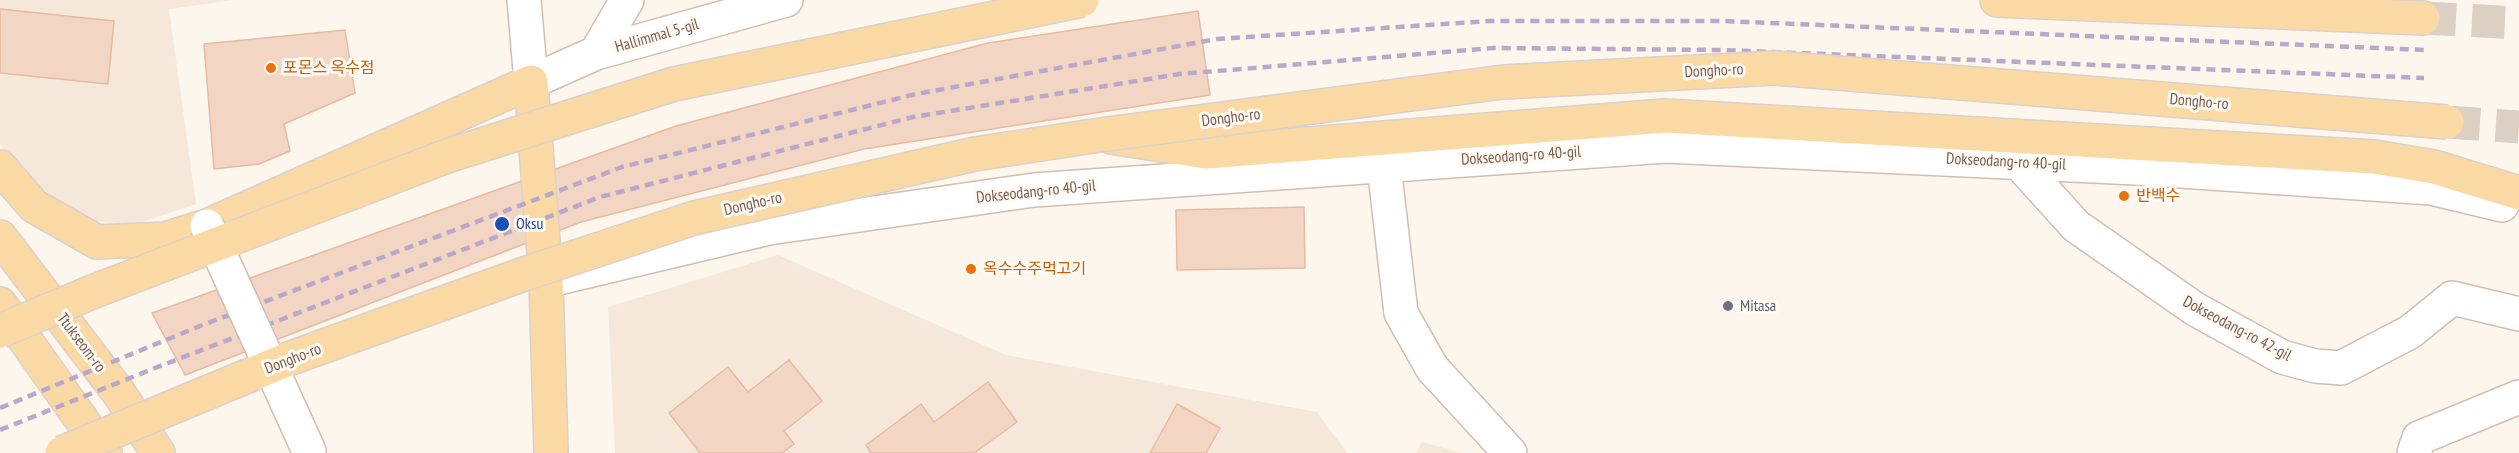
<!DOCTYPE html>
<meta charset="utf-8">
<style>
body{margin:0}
canvas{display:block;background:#fdf6ec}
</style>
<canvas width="2519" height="453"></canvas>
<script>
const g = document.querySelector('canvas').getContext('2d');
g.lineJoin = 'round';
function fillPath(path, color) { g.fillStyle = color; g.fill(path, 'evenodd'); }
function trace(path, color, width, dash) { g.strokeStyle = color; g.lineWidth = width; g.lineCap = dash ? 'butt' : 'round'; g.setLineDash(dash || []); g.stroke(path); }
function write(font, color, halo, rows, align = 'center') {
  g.font = font + ' "PT Sans Narrow","Noto Sans KR",sans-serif'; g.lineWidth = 6; g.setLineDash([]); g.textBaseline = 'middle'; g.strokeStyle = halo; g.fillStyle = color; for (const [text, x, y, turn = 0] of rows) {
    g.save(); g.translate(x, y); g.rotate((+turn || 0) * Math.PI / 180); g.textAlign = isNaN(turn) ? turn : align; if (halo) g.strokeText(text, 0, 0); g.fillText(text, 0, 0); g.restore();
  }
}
fillPath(new Path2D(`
 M0 0H234L169 9 196 204 130 226 86 220 38 186 0 145Z
 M778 255 1006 355 1317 412 1347 453H615L608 307Z
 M1422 442 1462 453H1416Z`), '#f5e8da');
const building = new Path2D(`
 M0 9 114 21 108 84 0 73Z
 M1198 11 1210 95 864 149 581 222 185 375 152 313 676 126 988 43Z
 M345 30 355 93 284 124 290 151 259 164 214 169 204 44Z
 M1304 207 1305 268 1177 270 1176 210Z
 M789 360 822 401 784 431 794 444 782 453H700L669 413 728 367 748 392Z
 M988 382 1017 422 974 453H871L866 445 921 404 934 422Z
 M1177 404 1220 428 1206 453H1150Z`);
fillPath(building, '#f3d5c3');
trace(building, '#e6bba3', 1.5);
trace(new Path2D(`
 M2423 18 2519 23
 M2447 122 2519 127`), '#dcd0c4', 33, [33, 16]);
const minor = new Path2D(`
 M524 0 531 82 596 53 786 0
 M596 53 627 0
 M2019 163 2076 226 2195 309 2282 357 2315 366 2341 368 2410 332 2452 298 2519 314
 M1384 166 1401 313 1432 368 1510 453
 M546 281 769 228 1034 190 1666 146 2136 168 2431 188 2502 205
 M2414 453 2419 438 2519 397`);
const major = new Path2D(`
 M1997 0 2423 18
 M1111 137 1206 152 1665 116 2374 157 2434 167 2519 193
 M0 167 34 206 97 242 165 239 207 226 531 82 546 281 551 453
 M0 237 119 393 158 453
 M0 304 105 453`);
trace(minor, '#d1beb0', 36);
trace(major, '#dad1cd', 36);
trace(minor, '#fff', 33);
trace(major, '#fbd9a5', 33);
trace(new Path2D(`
 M0 408 200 326 622 167 916 94 1217 39 1489 21H1724L2425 50
 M0 430 155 368 600 197 913 117 1180 74 1494 48 1723 50 2424 78`), '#b9a8c9', 4.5, [9, 6]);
const minorBridge = new Path2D(`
 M207 226 309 451 308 453`);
const majorBridge = new Path2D(`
 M0 331 92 292 450 155 674 84 1082 0
 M62 453 291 358 524 274 694 218 975 154 1100 135 1503 82 1775 68 2447 122`);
trace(minorBridge, '#d1beb0', 36, []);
trace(majorBridge, '#dad1cd', 36, []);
trace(minorBridge, '#fff', 33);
trace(majorBridge, '#fbd9a5', 33);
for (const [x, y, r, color] of [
 [271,68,6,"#e8710a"],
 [2124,196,6,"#e8710a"],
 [502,224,8,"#1a4fb4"],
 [971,269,6,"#e8710a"],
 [1728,306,6,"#6b7280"]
]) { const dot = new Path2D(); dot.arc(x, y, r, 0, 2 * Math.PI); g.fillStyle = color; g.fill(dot); trace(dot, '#fffaf3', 2); }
write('16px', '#7a5c4d', '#fffaf3', [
 ["Hallimmal 5-gil",657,36,-16],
 ["Dongho-ro",1714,71,-3],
 ["Dongho-ro",2199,102,5],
 ["Dongho-ro",1231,118,-7],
 ["Dokseodang-ro 40-gil",1521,156,-4],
 ["Dokseodang-ro 40-gil",2006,162,3],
 ["Dokseodang-ro 40-gil",1036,192,-6],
 ["Dongho-ro",753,204,-13],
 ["Dokseodang-ro 42-gil",2237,329,28],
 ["Ttukseom-ro",81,343,53],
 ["Dongho-ro",293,359,-21]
]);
write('16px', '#c56008', '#fffaf3', [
 ["포몬스 옥수점",283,68],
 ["반백수",2136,196],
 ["옥수수주먹고기",983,269]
], 'left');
write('16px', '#164399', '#fffaf3', [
 ["Oksu",516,224]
], 'left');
write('16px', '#5b616d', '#fffaf3', [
 ["Mitasa",1740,306]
], 'left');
</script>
